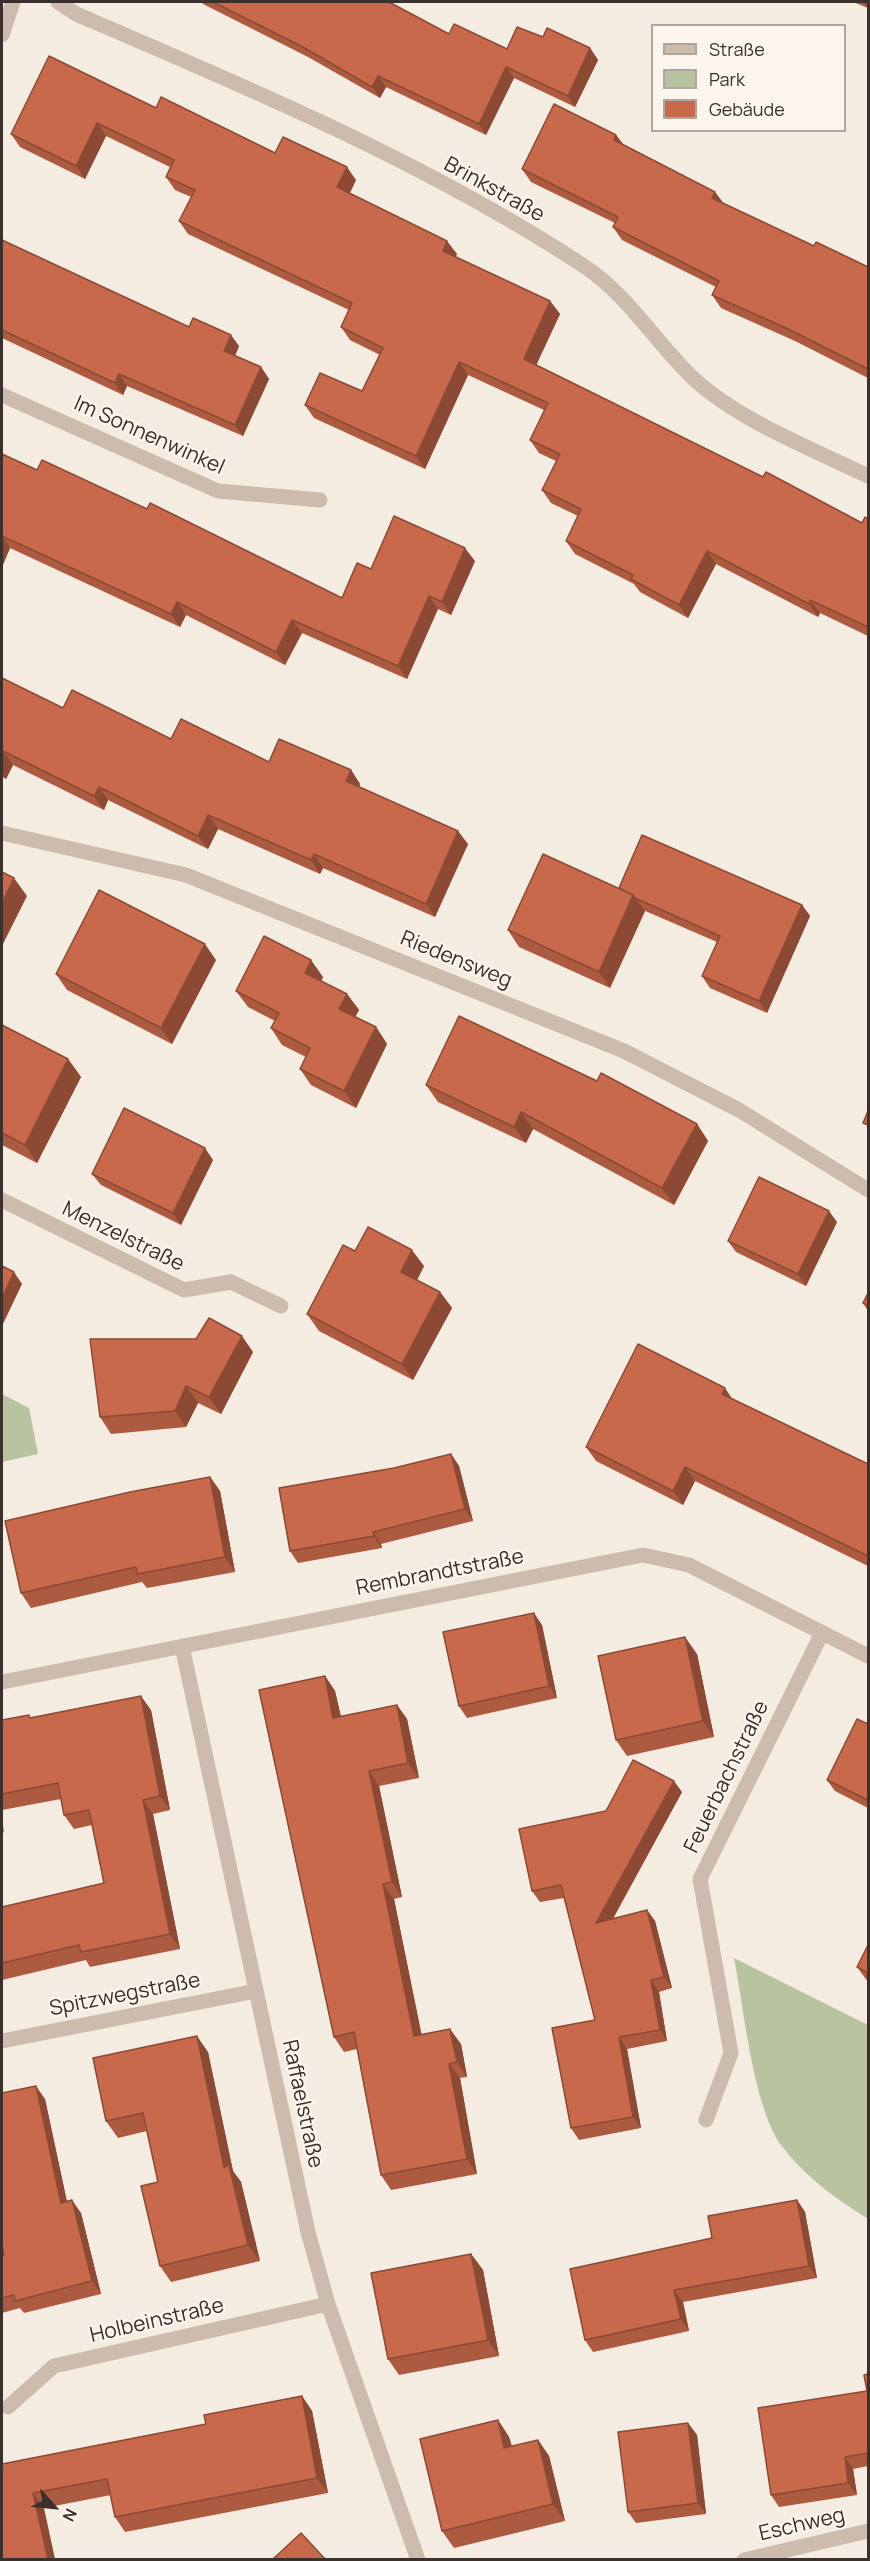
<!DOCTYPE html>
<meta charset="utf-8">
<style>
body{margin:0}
#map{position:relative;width:870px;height:2561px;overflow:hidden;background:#f4ebe1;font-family:Manrope,sans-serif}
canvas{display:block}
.frame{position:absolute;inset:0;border:3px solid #3b302b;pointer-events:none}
.legend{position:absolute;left:651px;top:24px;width:195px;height:108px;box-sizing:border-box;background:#fbf5ee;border:2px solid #aea6a0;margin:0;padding:8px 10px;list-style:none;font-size:18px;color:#3b302b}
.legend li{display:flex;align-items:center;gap:12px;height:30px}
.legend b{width:30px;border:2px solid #aea6a0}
.north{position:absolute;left:24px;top:2477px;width:60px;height:60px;-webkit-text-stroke:4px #fbf5ee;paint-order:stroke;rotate:117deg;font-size:16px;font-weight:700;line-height:24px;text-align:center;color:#3b302b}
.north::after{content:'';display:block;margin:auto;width:21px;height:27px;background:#3b302b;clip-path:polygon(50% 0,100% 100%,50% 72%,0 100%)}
</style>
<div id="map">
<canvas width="870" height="2561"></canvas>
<div class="frame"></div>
<ul class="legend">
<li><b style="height:8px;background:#cdbbac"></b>Straße</li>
<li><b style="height:16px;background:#b8c4a0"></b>Park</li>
<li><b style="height:16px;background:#c8694b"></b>Gebäude</li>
</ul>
<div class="north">N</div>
</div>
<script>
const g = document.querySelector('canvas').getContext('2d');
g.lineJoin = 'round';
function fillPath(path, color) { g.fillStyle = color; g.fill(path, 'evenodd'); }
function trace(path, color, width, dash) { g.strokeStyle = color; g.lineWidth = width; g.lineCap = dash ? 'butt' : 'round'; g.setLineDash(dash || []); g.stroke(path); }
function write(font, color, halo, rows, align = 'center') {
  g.font = font + ' Manrope,sans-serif'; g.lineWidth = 4.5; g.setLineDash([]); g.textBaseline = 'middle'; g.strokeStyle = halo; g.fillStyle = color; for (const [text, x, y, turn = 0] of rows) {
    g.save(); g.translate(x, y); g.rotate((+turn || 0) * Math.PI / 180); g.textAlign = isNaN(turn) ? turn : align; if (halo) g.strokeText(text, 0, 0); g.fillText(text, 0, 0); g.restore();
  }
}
fillPath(new Path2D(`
 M2 1394 29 1408 38 1454 2 1462Z
 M734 1958 868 2025V2219C836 2199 804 2176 781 2145 753 2106 744 2008 734 1958Z`), '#b8c4a0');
trace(new Path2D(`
 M231 1282 281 1306`), '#cdbbac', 15);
trace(new Path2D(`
 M58 2 76 14C249 88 425 162 584 266 628 295 656 343 694 379 740 421 812 449 868 476
 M2 35 13 2
 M2 395 218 491 320 500
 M2 833 186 875 624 1051 739 1110 868 1190
 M2 1200 184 1290 231 1282
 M182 1646 308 2232 328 2304 418 2560
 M2 1682 643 1555 689 1565 868 1656
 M2 2041 256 1991
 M706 2120 731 2053 700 1879 822 1633
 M8 2407 54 2366 328 2304
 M744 2560 868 2531`), '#cdbbac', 15);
fillPath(new Path2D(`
 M202 2H389L449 34 507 49 543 37 590 48 598 60 575 107 514 78 486 135 386 87 380 98 308 57 203 4Z
 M853 2H868V8Z
 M156 108 275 153 356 180 350 193 457 254 455 257 550 301 560 314 536 365 763 477 862 523 868 519V636L820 613 818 617 716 564 688 618 640 592 634 584 575 554 566 541 578 516 551 503 542 490 556 461 539 453 530 440 544 410 468 375 425 469 314 418 305 405 362 391 380 355 350 340 341 327 349 310 188 234 179 221 191 197 175 190 166 177 170 167 106 136 85 179 20 147 11 134Z
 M616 135 624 145 715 192 723 203 814 246 868 267V378L795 341 721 308 712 295 716 287 622 240 613 227 615 223 531 182 522 169Z
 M2 240 189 327 239 346 235 356 261 367 269 379 243 436 127 386 123 395 2 338Z
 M2 454 37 470 147 509 342 598 371 569 475 561 451 615 438 609 407 679 302 633 285 665 186 615 180 627 10 548 2 567Z
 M2 678 63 708 171 739 269 762 351 770 360 784 359 787 468 844 435 917 323 868 320 874 218 829 208 849 108 800 104 810 13 765 6 779 2 777Z
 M619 888 802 905 810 916 767 1013 710 988 702 976 717 942 643 910 645 911 610 988 519 947 508 930Z
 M216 960 172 1044 67 990 56 974Z
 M323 977 321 981 347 994 359 1010 355 1017 376 1027 387 1044 356 1108 311 1085 300 1069 306 1057 282 1045 271 1028 275 1021 248 1007 236 991Z
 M2 1025 68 1059 81 1077 37 1163 2 1145Z
 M597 1081 697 1124 708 1141 674 1205 533 1129 526 1143 438 1102 426 1085Z
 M213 1160 181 1225 101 1185 92 1174Z
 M837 1222 806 1286 736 1252 728 1241Z
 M355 1251 424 1266 417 1280 440 1292 452 1308 413 1380 319 1331 307 1314Z
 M868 1293V1311L863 1303Z
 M253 1352 221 1414 198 1403 186 1427 111 1434 100 1417Z
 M732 1399 868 1464V1569L867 1567 868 1566 695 1481 683 1505 596 1461 586 1447Z
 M451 1454 459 1466 473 1521 381 1544 382 1548 298 1563 290 1551 394 1468Z
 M210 1477 220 1491 235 1572 147 1588 142 1582 31 1608 21 1593Z
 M542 1625 557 1698 467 1718 459 1706Z
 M697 1654 714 1737 627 1756 616 1740Z
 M325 1676 335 1691 341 1716 397 1705 407 1719 419 1778 379 1786 402 1897 394 1899 421 2034 461 2044 467 2077 460 2078 477 2174 391 2190 381 2175 357 2049 344 2052 334 2037Z
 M151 1710 170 1810 153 1814 180 1949 90 1967 86 1960 2 1980V1907L104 1883 92 1825 74 1829 64 1815 61 1799 2 1810V1720L31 1717Z
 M868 1724V1808L835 1791 827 1780Z
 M682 1792 613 1919 647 1910 655 1921 672 1988 659 1992 667 2041 627 2049 641 2128 579 2140 571 2128 595 2020 564 1898 540 1902 532 1891 606 1811Z
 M868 1945V1982L857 1967Z
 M208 2052 233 2171 241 2182 260 2261 171 2282 160 2266 158 2182 147 2131 118 2138 106 2121Z
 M45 2099 67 2202 81 2213 101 2294 24 2313 20 2308 2 2313V2255H4Z
 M797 2200 805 2212 817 2278 683 2302 689 2331 593 2352 585 2340Z
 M471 2254 483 2270 499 2356 399 2375 388 2359Z
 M868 2374V2466L853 2469 857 2495 779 2507 771 2495 867 2391Z
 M302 2396 312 2411 328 2493 125 2532 115 2517 111 2495 44 2508 2 2464 206 2424Z
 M498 2420 509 2437 512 2446 538 2440 549 2456 565 2521 454 2548 442 2531Z
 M688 2423 697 2435 706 2514 636 2523 628 2512Z`), '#ac5a40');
fillPath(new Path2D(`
 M863 2H868V8Z
 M590 48 598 60 575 107 568 96Z
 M506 67 514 78 486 135 479 124Z
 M378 76 386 87 380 98 372 87Z
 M97 123 106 136 85 179 76 166Z
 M616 135 625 148 614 140Z
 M347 167 356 180 346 200 337 187Z
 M715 192 724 204 712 198Z
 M447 241 457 254 452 264 443 251Z
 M550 301 560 314 533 372 524 359Z
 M231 335 239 346 232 363 224 351Z
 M459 362 468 375 425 469 416 456Z
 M261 367 269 379 243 436 235 425Z
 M119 374 127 386 123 395 115 383Z
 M2 536 10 548 2 567Z
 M465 548 475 561 451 615 442 602Z
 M707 551 716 564 688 618 679 605Z
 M429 596 438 609 407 679 398 666Z
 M810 600 820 613 818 617 809 604Z
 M177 602 186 615 180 627 171 614Z
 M292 620 302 633 285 665 276 652Z
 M3 751 13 765 6 779 2 772V755Z
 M351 770 360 784 355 795 346 781Z
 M99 787 108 800 104 810 94 796Z
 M208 815 218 829 208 849 198 836Z
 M458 831 468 844 435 917 426 904Z
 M314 854 323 868 320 874 311 860Z
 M14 878 27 896 2 946V903Z
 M633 895 645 911 610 988 599 972Z
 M802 905 810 916 767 1013 759 1001Z
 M205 944 216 960 172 1044 161 1028Z
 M311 960 323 977 317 989 305 973Z
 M347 994 359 1010 351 1025 339 1009Z
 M376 1027 387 1044 356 1108 344 1091Z
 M68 1059 81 1077 37 1163 25 1145Z
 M521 1112 533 1129 526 1143 514 1127Z
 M697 1124 708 1141 674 1205 662 1188Z
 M205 1148 213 1160 181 1225 173 1213Z
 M829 1211 837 1222 806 1286 798 1274Z
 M412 1250 424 1266 413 1288 401 1272Z
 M14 1272 22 1284 2 1326V1298Z
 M440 1292 452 1308 413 1380 402 1364Z
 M242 1336 253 1352 221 1414 209 1397Z
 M186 1386 198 1403 186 1427 175 1411Z
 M725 1388 735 1403 722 1394Z
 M451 1454 459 1466 473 1521 465 1509Z
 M685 1467 695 1481 683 1505 673 1491Z
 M210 1477 220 1491 235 1572 225 1557Z
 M373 1532 381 1544 382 1548 374 1536Z
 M534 1613 542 1625 557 1698 549 1686Z
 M685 1637 697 1654 714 1737 703 1721Z
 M325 1676 335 1691 344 1732 333 1718Z
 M141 1696 151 1710 170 1810 160 1796Z
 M397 1705 407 1719 419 1778 408 1763Z
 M369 1771 379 1786 402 1897 392 1882Z
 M674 1781 682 1792 604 1934 596 1923Z
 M143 1800 153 1814 180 1949 170 1934Z
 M2 1818 4 1833 2 1829Z
 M383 1884 394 1899 425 2051 414 2036Z
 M647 1910 655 1921 672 1988 664 1977Z
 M651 1980 659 1992 667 2041 660 2030Z
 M450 2029 461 2044 467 2077 457 2062Z
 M197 2036 208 2052 233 2171 241 2182 260 2261 248 2245 224 2167Z
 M619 2037 627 2049 641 2128 633 2117Z
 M449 2064 460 2078 477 2174 467 2159Z
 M36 2086 45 2099 70 2216 61 2203Z
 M72 2200 81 2213 101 2294 92 2281Z
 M797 2200 805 2212 817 2278 809 2266Z
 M471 2254 483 2270 499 2356 488 2340Z
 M674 2290 683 2302 689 2331 681 2319Z
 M302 2396 312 2411 328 2493 317 2478Z
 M498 2420 509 2437 516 2464 504 2448Z
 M688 2423 697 2435 706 2514 698 2503Z
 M538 2440 549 2456 565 2521 553 2504Z
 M845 2457 853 2469 857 2495 848 2483Z
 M33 2493 44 2508 55 2559H48Z`), '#8c4a34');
const building = new Path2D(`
 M213 2H389L449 34 454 24 507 49 517 27 543 37 547 28 590 48 568 96 506 67 479 124 378 76 372 87 301 46Z
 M49 56 156 108 161 97 275 153 283 137 347 167 337 187 447 241 443 251 550 301 524 359 763 477 766 472 862 523 865 517 868 519V627L810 600 809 604 707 551 679 605 631 579 633 575 566 541 581 509 542 490 560 454 530 440 548 403 459 362 416 456 305 405 320 373 362 391 383 348 341 327 352 303 179 221 195 190 166 177 174 160 97 123 76 166 11 134Z
 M554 104 616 135 614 140 715 192 712 198 814 246 816 242 868 267V369L786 328 712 295 719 281 613 227 618 217 522 169Z
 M2 240 189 327 193 318 231 335 224 351 261 367 235 425 119 374 115 383 2 330Z
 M2 454 37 470 42 460 147 509 150 503 342 598 357 563 371 569 394 516 465 548 442 602 429 596 398 666 292 620 276 652 177 602 171 614 2 536Z
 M2 678 63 708 72 690 171 739 181 719 269 762 279 739 351 770 346 781 458 831 426 904 314 854 311 860 208 815 198 836 99 787 94 796 3 751 2 755Z
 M642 835 802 905 759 1001 702 976 720 936 635 898 633 895 619 888Z
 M543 854 633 895 599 972 508 930Z
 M2 872 14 878 2 903Z
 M99 890 205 944 161 1028 56 974Z
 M264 936 311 960 305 973 347 994 339 1009 376 1027 344 1091 300 1069 310 1048 271 1028 279 1013 236 991Z
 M459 1016 597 1081 601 1073 697 1124 662 1188 521 1112 514 1127 426 1085Z
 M2 1025 68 1059 25 1145 2 1133Z
 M124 1108 205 1148 173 1213 92 1174Z
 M868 1111V1125L863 1123Z
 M759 1177 829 1211 798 1274 728 1241Z
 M368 1227 412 1250 401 1272 440 1292 402 1364 307 1314 343 1245 355 1251Z
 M2 1266 14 1272 2 1298Z
 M868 1293V1306L863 1303Z
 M209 1318 242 1336 209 1397 186 1386 175 1411 100 1417 90 1339H196Z
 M638 1344 725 1388 722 1394 868 1464V1556L685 1467 673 1491 586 1447Z
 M451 1454 465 1509 373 1532 374 1536 290 1551 279 1488 394 1468Z
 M210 1477 225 1557 137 1574 136 1567 21 1593 5 1521 130 1492Z
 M534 1613 549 1686 459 1706 443 1632Z
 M685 1637 703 1721 616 1740 598 1656Z
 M325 1676 333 1718 397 1705 408 1763 369 1771 392 1882 383 1884 414 2036 450 2029 457 2062 449 2064 467 2159 381 2175 354 2032 334 2037 259 1690Z
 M141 1696 160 1796 143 1800 170 1934 81 1952 79 1945 2 1963V1907L104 1883 89 1810 64 1815 58 1783 2 1794V1720L29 1715 30 1718Z
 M857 1719 868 1724V1800L827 1780Z
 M633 1760 674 1781 596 1923 647 1910 664 1977 651 1980 660 2030 619 2037 633 2117 571 2128 552 2028 595 2020 561 1885 532 1891 519 1829 606 1811Z
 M868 1945V1973L857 1967Z
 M197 2036 224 2167 229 2165 248 2245 160 2266 141 2186 158 2182 143 2113 106 2121 93 2058Z
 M36 2086 61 2203 72 2200 92 2281 15 2301 14 2295 2 2298V2255H4L2 2245V2093Z
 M797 2200 809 2266 674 2290 681 2319 585 2340 570 2269 712 2238 708 2216Z
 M471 2254 488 2340 388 2359 371 2273Z
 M868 2374V2453L845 2457 848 2483 771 2495 758 2408 867 2391 864 2375Z
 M302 2396 317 2478 115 2517 107 2479 33 2493 48 2559H2V2464L206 2424 204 2415Z
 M498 2420 504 2448 538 2440 553 2504 442 2531 420 2439Z
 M688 2423 698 2503 628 2512 618 2432Z
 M301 2533 325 2559H273Z`);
fillPath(building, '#c8694b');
trace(building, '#8c4a34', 1.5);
write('21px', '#3b302b', '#fbf5ee', [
 ["Brinkstraße",494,190,29],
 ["Im Sonnenwinkel",149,436,24],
 ["Riedensweg",456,960,22],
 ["Menzelstraße",123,1237,26],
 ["Rembrandtstraße",440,1573,-11],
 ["Feuerbachstraße",727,1777,-64],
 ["Spitzwegstraße",125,1995,-11],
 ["Raffaelstraße",302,2104,78],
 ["Holbeinstraße",157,2321,-13],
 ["Eschweg",802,2525,-13]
]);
</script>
